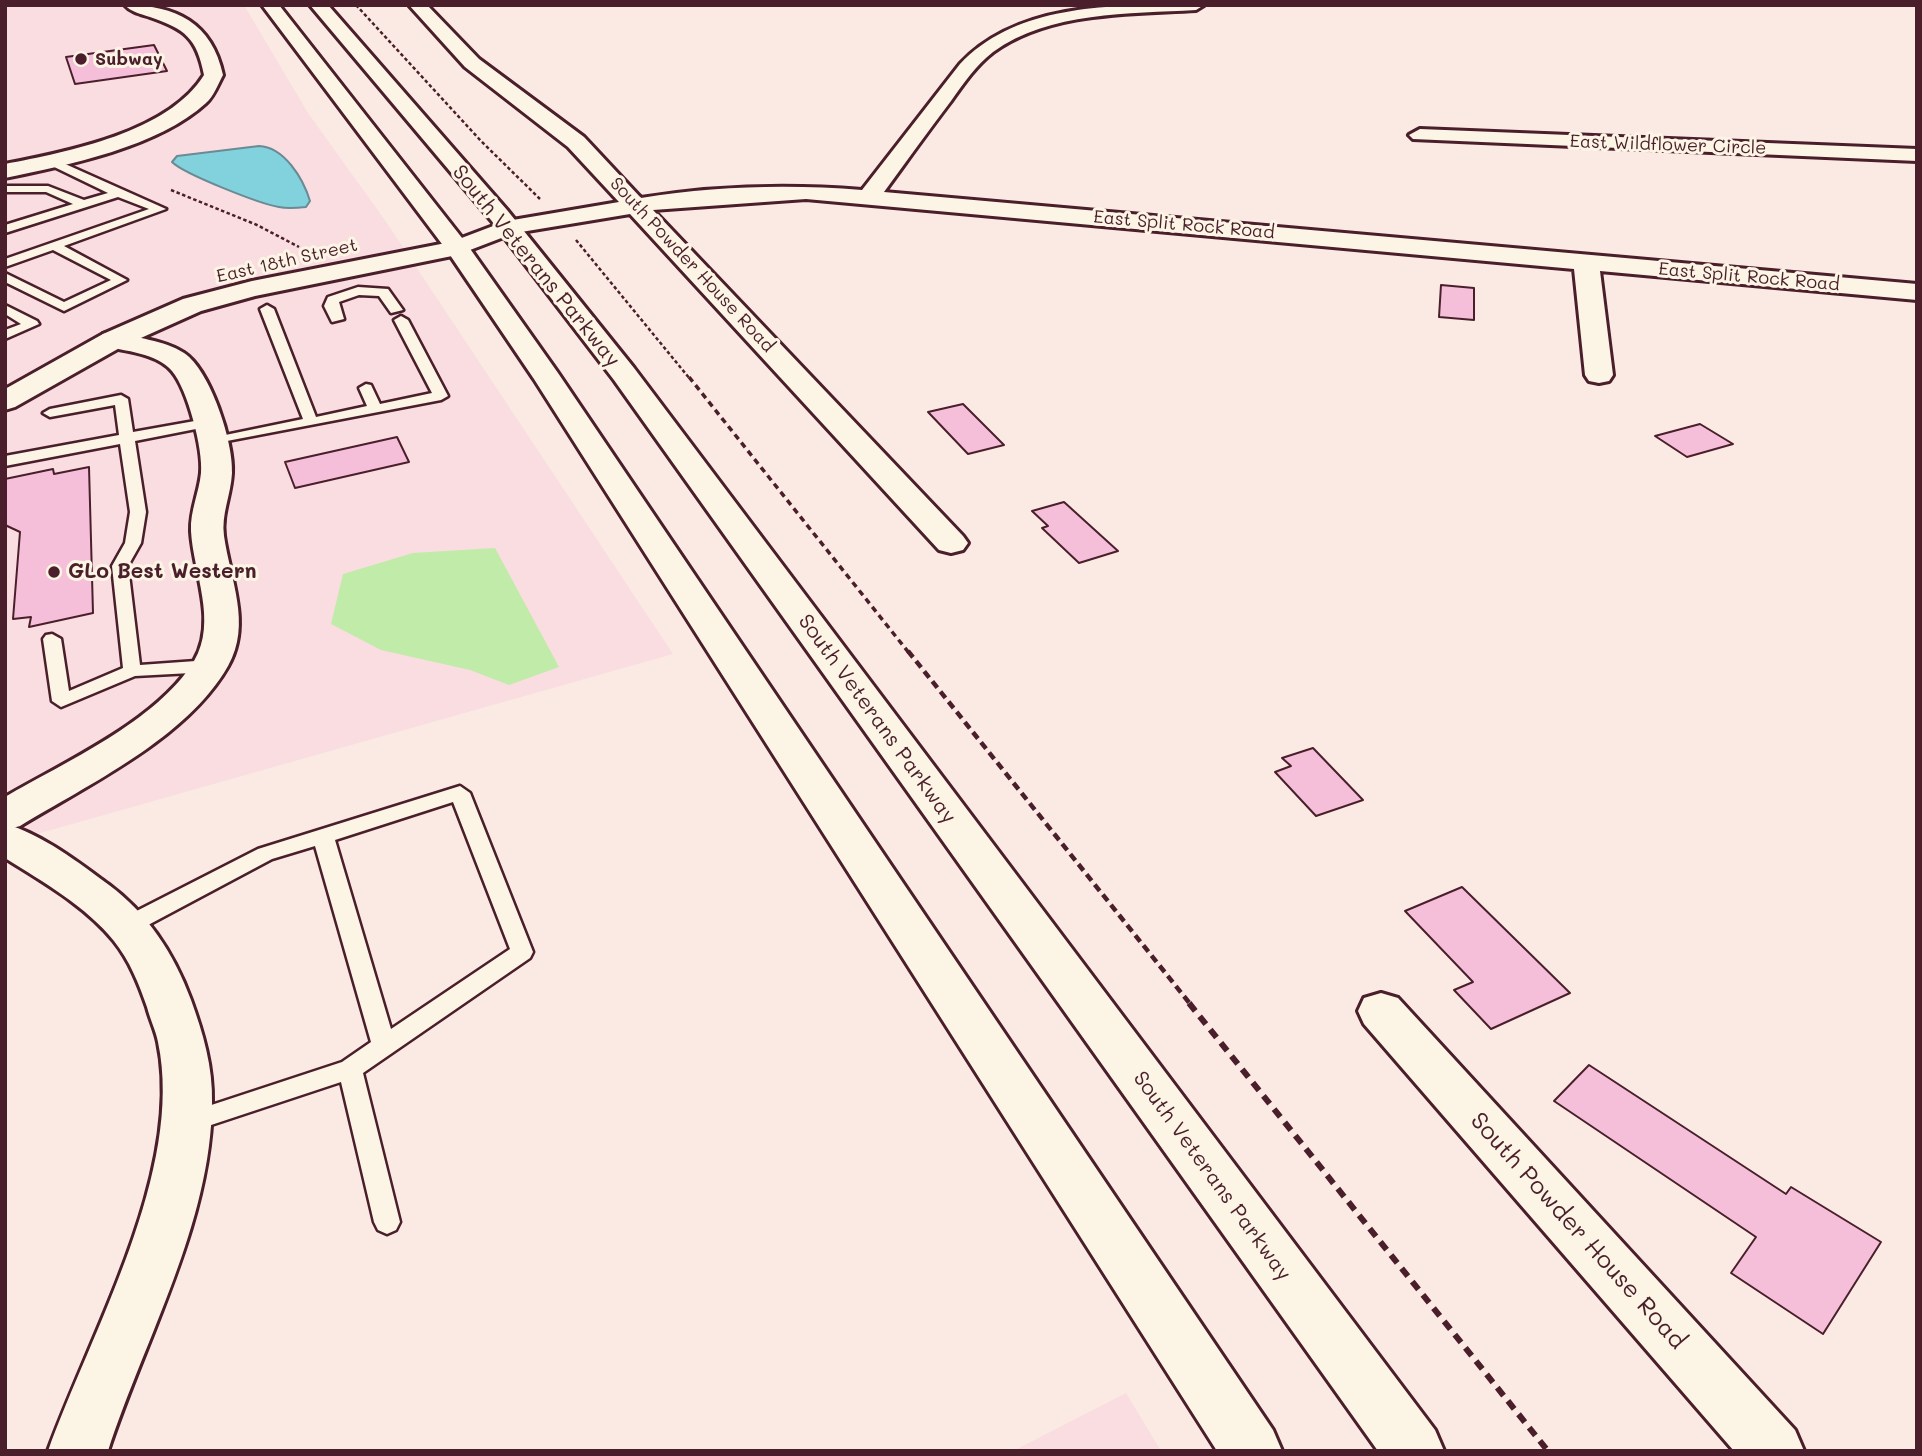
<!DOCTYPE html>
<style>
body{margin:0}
#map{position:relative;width:1922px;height:1456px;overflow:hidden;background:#fbeae3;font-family:Mali,sans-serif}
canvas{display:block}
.frame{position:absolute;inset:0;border:7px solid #4a1f2b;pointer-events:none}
</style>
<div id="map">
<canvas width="1922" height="1456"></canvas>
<div class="frame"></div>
</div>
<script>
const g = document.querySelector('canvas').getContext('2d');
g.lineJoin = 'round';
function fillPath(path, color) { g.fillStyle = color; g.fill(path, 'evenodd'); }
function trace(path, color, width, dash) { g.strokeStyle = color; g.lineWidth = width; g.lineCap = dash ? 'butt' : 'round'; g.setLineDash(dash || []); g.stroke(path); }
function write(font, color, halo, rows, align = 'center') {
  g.font = font + ' Mali,sans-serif'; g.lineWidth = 6; g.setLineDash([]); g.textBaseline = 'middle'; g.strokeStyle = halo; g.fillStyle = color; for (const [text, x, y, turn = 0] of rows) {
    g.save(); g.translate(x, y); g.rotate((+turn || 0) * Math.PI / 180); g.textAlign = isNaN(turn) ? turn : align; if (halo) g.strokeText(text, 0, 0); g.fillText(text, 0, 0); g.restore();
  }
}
fillPath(new Path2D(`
 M5 5H244L308 113 387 223 673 654 5 843Z
 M1126 1393 1161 1451H1013Z`), '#f9dde0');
fillPath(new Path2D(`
 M495 548 559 667 509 685 470 670 381 650 331 624 343 574 413 553Z`), '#c1eba8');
const water = new Path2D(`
 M259 146C284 147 303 178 310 201L306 207C297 208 288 209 279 207 260 204 184 174 172 162L177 156Z`);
fillPath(water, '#81d2dc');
trace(water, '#6b8a95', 2);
const building = new Path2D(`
 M154 45 167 71 75 84 66 57Z
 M1441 285 1474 288V320L1439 317Z
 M963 404 1004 445 968 454 928 412Z
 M1700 424 1733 444 1687 457 1655 436Z
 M397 437 409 462 295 488 285 462Z
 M89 467 93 613 29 627 31 617 13 619 20 532 5 525V479L53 469 54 474Z
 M1064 502 1118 551 1079 563 1042 528 1048 526 1032 511Z
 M1313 748 1363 800 1316 816 1275 772 1291 766 1282 758Z
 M1462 887 1570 993 1491 1029 1454 990 1473 982 1405 911Z
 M1589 1065 1786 1194 1791 1187 1881 1242 1823 1334 1731 1273 1756 1237 1554 1101Z`);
fillPath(building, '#f5bfd9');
trace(building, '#4a1f2b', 2);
const lane = new Path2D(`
 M46 159H54L166 209 64 246 127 280 64 311 5 282V273L64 302 111 280 53 250 5 267V259L149 209 118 197 5 233V225L73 204 46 192H5V186H48L84 200 108 193 46 163Z
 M358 287 388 289 403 310 391 313 379 296 359 295 339 302 344 319 332 322 324 306 328 297Z
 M5 305 37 321 39 324 5 339V330L21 324 5 314Z
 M267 305 274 309 316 417 367 406 359 388 366 384 371 385 380 404 432 393 394 320 401 316 408 320 448 396 441 400 206 445V439L303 419 260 309Z
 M121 395 128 399 133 432 206 419 213 423 206 427 135 441 146 512 141 543 128 566 140 665 210 660 219 666 210 672 135 676 61 707 52 701 43 639 46 635 52 634 61 639 69 691 123 668 112 566 125 543 130 512 120 444 5 466V456L119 435 115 405 50 417 43 413 50 409Z
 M460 786 470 793 533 952 530 958 363 1073 400 1222 396 1230 387 1234 378 1230 374 1222 341 1082 187 1133 178 1130 174 1123 178 1116 342 1062 371 1042 315 846 272 859 135 932H119L116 926 119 920 258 849ZM453 802 510 949 391 1029 335 840Z`);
const street = new Path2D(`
 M409 5H427L479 59 584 137 641 198C714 186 789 184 862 190L960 64C1020 0 1123 5 1204 5L1196 10C1129 14 1050 11 993 52 976 65 963 84 951 101 928 131 906 162 884 192L1917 284V300L1600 271 1613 375 1609 381 1599 383 1589 381 1585 375 1574 269 806 199 653 210 963 536 968 543 963 550 951 553 939 550 630 214 509 234 501 232 497 227 501 222 619 202 568 147 465 67Z
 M1420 129 1917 149V161L1413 139 1409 135Z
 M113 332C136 338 164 340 184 353 210 370 234 443 232 473 231 495 221 514 224 536 230 579 252 624 228 666 187 738 89 784 20 826L5 830V797C65 762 157 721 194 661 218 621 193 572 191 531 190 511 199 493 201 473 203 449 188 390 172 371 157 353 125 351 103 346L99 340 103 334Z
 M1381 993 1398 998 1795 1430 1804 1451H1734L1364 1024 1358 1011 1364 998Z`);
const secondary = new Path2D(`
 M125 5C176 5 212 23 223 75 218 84 214 96 206 103 158 147 68 165 5 178V164C68 152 169 132 204 75 197 38 185 29 150 17 141 14 131 12 125 5Z
 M509 220 517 222 521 227 517 232 457 255 255 296 201 311 123 346 15 407 5 410V389L103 334 183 299 252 281 451 242Z
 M5 824C42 834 79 863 109 885 148 914 174 954 191 1000 203 1033 213 1067 212 1103 211 1223 145 1338 108 1451H48C91 1332 185 1170 158 1042 156 1031 150 1019 147 1007 139 984 130 961 114 941 86 906 43 882 5 858Z`);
const highway = new Path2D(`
 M262 5H279L466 243 558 373 1273 1430 1282 1451H1217L534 379 448 252Z
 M310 5H328L507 210 634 368 1435 1430 1444 1451H1378L614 380 491 220Z`);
trace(lane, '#4a1f2b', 5);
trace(street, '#4a1f2b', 6);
trace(secondary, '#4a1f2b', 6);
trace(highway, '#4a1f2b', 6);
trace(new Path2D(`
 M356 5 481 141 540 199
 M171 190 257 225 299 247
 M576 240 690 379`), '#4a1f2b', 2.5, [3.5, 2.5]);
trace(new Path2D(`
 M689 377 909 653`), '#4a1f2b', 3.5, [6, 4.5]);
trace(new Path2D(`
 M908 651 1191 1005`), '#4a1f2b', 4.5, [8, 5]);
trace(new Path2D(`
 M1189 1003 1548 1451`), '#4a1f2b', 6, [10, 7]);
fillPath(lane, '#fcf5e5');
fillPath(street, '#fcf5e5');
fillPath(secondary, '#fcf5e5');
fillPath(highway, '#fcf5e5');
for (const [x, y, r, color] of [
 [81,59,7,"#4a1f2b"],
 [54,572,7,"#4a1f2b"]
]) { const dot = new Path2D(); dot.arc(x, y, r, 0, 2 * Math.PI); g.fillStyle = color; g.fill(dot); trace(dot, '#fcf5e5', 2.5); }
write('bold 18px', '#4a1f2b', '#fcf5e5', [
 ["Subway",95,59]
], 'left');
write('18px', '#4a1f2b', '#fcf5e5', [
 ["East Wildflower Circle",1668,145,2],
 ["East Split Rock Road",1184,225,5],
 ["East 18th Street",287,261,-13],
 ["South Powder House Road",692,265,47],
 ["East Split Rock Road",1749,277,5]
]);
write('21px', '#4a1f2b', '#fcf5e5', [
 ["South Veterans Parkway",536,266,51],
 ["South Veterans Parkway",877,719,54],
 ["South Veterans Parkway",1212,1176,54]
]);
write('bold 21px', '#4a1f2b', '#fcf5e5', [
 ["GLo Best Western",68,572]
], 'left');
write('24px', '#4a1f2b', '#fcf5e5', [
 ["South Powder House Road",1578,1231,48]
]);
</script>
